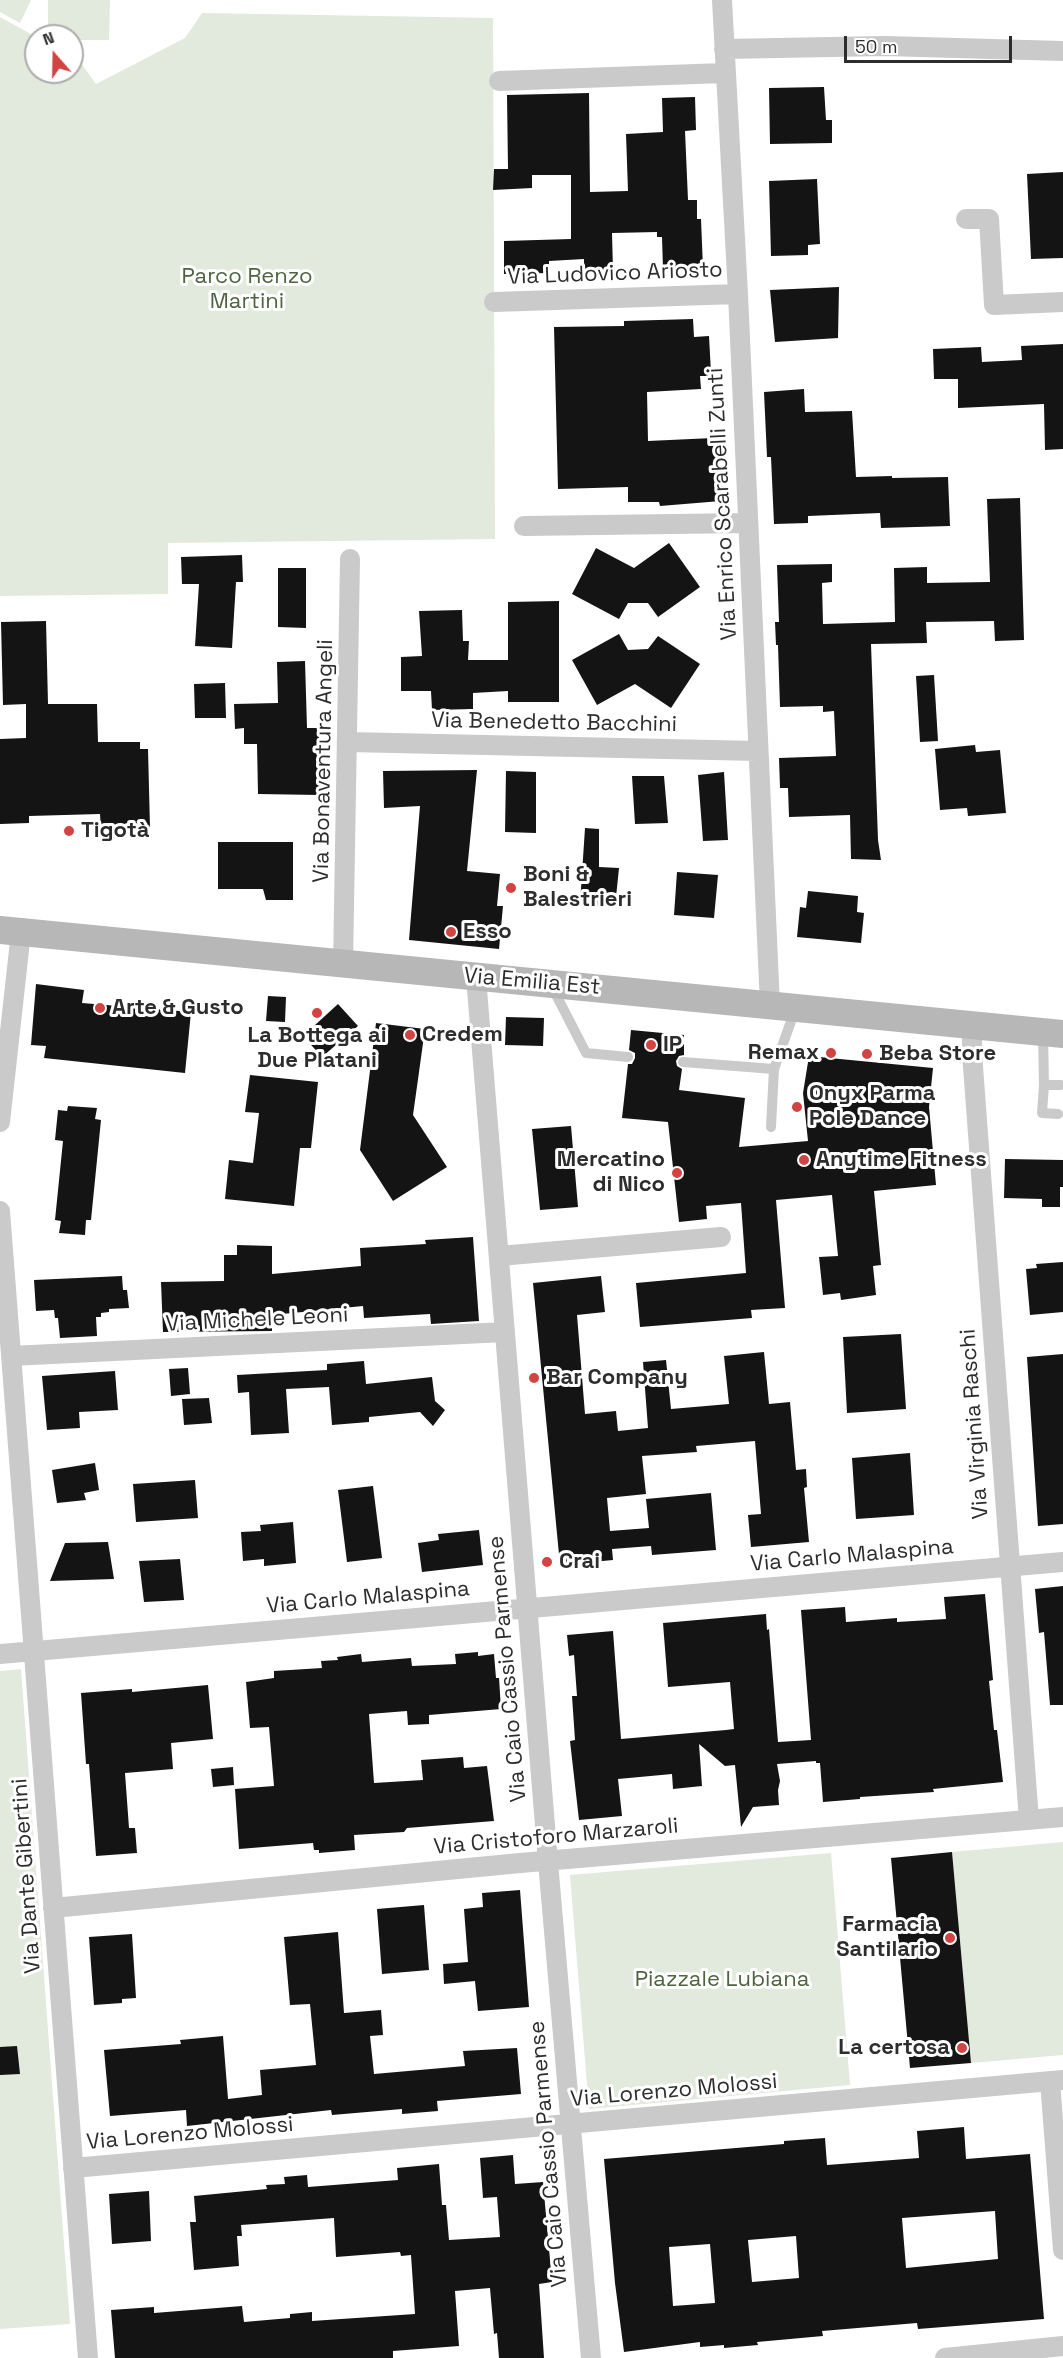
<!DOCTYPE html>
<meta charset="utf-8">
<style>
body{margin:0}
#map{position:relative;width:1063px;height:2358px;overflow:hidden;background:#fff;font-family:"Space Grotesk",sans-serif}
canvas{display:block}
.north{position:absolute;left:24px;top:24px;width:60px;height:60px;box-sizing:border-box;background:#fff;border:2px solid #ababab;border-radius:50%;rotate:340deg;font-size:16px;font-weight:700;line-height:24px;text-align:center;color:#2d2d2d}
.north::after{content:'';display:block;margin:auto;width:21px;height:27px;background:#d14443;clip-path:polygon(50% 0,100% 100%,50% 72%,0 100%)}
.scale{position:absolute;left:844px;top:36px;width:168px;height:27px;box-sizing:border-box;border:3px solid #2d2d2d;border-top:0;padding-left:8px;font-size:18px;line-height:21px;white-space:nowrap;color:#2d2d2d;-webkit-text-stroke:4px #fff;paint-order:stroke}
</style>
<div id="map">
<canvas width="1063" height="2358"></canvas>
<div class="north">N</div>
<div class="scale">50 m</div>
</div>
<script>
const g = document.querySelector('canvas').getContext('2d');
g.lineJoin = 'round';
function fillPath(path, color) { g.fillStyle = color; g.fill(path, 'evenodd'); }
function trace(path, color, width, dash) { g.strokeStyle = color; g.lineWidth = width; g.lineCap = dash ? 'butt' : 'round'; g.setLineDash(dash || []); g.stroke(path); }
function write(font, color, halo, rows, align = 'center') {
  g.font = font + ' "Space Grotesk",sans-serif'; g.lineWidth = 6; g.setLineDash([]); g.textBaseline = 'middle'; g.strokeStyle = halo; g.fillStyle = color; for (const [text, x, y, turn = 0] of rows) {
    g.save(); g.translate(x, y); g.rotate((+turn || 0) * Math.PI / 180); g.textAlign = isNaN(turn) ? turn : align; if (halo) g.strokeText(text, 0, 0); g.fillText(text, 0, 0); g.restore();
  }
}
fillPath(new Path2D(`
 M0 0H31L20 23 0 12Z
 M48 0H110L109 40H72V36H48Z
 M202 13 493 18 495 539 168 543V594L0 596V17L36 37V72H72V56L78 59 96 84 185 38Z
 M21 1669 70 2324 0 2329V1671Z
 M1063 1842V2055L971 2063 952 1852Z
 M831 1853 850 2085 589 2109 570 1875Z`), '#e2e9dd');
fillPath(new Path2D(`
 M824 87 826 120H832V143L770 144 769 88Z
 M589 93 590 192 628 191 626 134 663 132 662 98 695 97 696 130 685 131 688 200H697V219H701L703 268 663 269 662 237H657V232L612 233 613 271 584 272V259L549 261V273L504 274V241L571 239V175H532V188L493 190 494 169H508L507 95Z
 M1063 172V258L1031 259 1027 174Z
 M817 179 820 244 808 245V255L771 256 769 181Z
 M839 287 838 338 775 342 770 290Z
 M693 319 694 337 709 336 711 373H708V376H700L701 389 647 392 648 441 713 438 714 448H716L721 501 660 506 659 502H628V487L558 489 554 327 624 326V321Z
 M1063 344V449L1045 450 1044 404 958 408V379H934L933 349 981 347 982 362 1022 360 1021 346Z
 M804 389 805 412 852 411 856 477 892 476V478L948 477 950 526 881 528 880 513 808 516V523L774 524 771 457H767L764 392Z
 M1020 498 1024 640 995 641 994 621 926 622 927 643 871 644 878 840 881 860 851 859 850 815 789 817 788 788H780L779 758 836 756 834 711 823 712V706L780 707 778 645H776L775 622H779L777 565 832 564V582L822 583 823 624 895 622 894 568 927 567V583L990 582 987 499Z
 M669 543 700 587 658 617 648 603H628L619 619 572 594 596 548 634 568Z
 M242 555 243 582H236L232 648 195 646 199 584H182L181 557Z
 M278 568H306V628L278 627Z
 M559 601V702H508V691L473 693V709L432 710 431 691H401V657L422 656 419 611 462 610 463 641H469L468 660H508V602Z
 M46 621 48 704H97L98 742H140V749H148L150 828 101 830 100 814 29 816V823L0 824V739L26 738V704L3 705 1 622Z
 M619 634 628 650 648 649 658 636 700 664 671 708 635 684 597 705 572 660Z
 M305 661 307 728H317L320 742 319 795 258 794 257 744H244V728L235 729 234 704 278 703 277 662Z
 M934 675 938 741 920 742 916 676Z
 M225 683 226 718H195L194 684Z
 M975 745 976 752 1000 750 1006 813 968 816 967 808 940 810 935 749Z
 M477 770 467 871 500 874 497 906H503L499 949 409 940 420 806 384 808 383 771Z
 M506 771 536 772V833L505 832Z
 M724 772 728 840 703 841 698 775Z
 M632 776H664L668 823 635 824Z
 M585 828 599 829V867L619 868 615 907 580 904Z
 M218 842H293V900H266L263 889H218Z
 M677 872 718 875 714 918 674 915Z
 M808 891 858 896 857 912 864 913 861 943 797 937 800 907 806 908Z
 M36 984 84 990 82 1003 191 1012 185 1073 44 1058 46 1046 31 1045Z
 M268 996 286 997 285 1022 266 1021Z
 M338 1004 358 1026 322 1057 303 1036Z
 M506 1017 544 1018 543 1046 505 1045Z
 M376 1023 425 1029 413 1115 447 1167 393 1201 360 1150Z
 M631 1030 684 1035V1055L679 1056 676 1061 677 1066 682 1069 679 1090 745 1098 739 1147 808 1141 803 1093 809 1056 933 1068 929 1107 936 1185 874 1191 881 1265 873 1266 876 1295 841 1300 840 1293 823 1295 819 1257 838 1256 832 1195 776 1200 785 1308 751 1310 752 1318 640 1327 636 1283 746 1273 741 1203 706 1206 707 1219 679 1222 668 1122 622 1118 628 1064H632L635 1058V1053L629 1050Z
 M250 1075 318 1082 311 1148H300L294 1206 225 1199 229 1160 253 1163 259 1113 245 1112Z
 M68 1106 97 1108 95 1119 101 1120 91 1220H86L85 1235 59 1233 61 1221 55 1220 63 1141 55 1140 58 1110 67 1111Z
 M571 1126 578 1207 540 1210 532 1129Z
 M1005 1159 1063 1160V1187H1060V1207H1042V1199L1004 1198Z
 M473 1237 479 1321 431 1324 430 1314 364 1318 363 1306 272 1315V1331L163 1332 161 1282 224 1281V1255H237V1245L272 1246V1274L361 1266 360 1248 426 1244 425 1240Z
 M1063 1262V1312L1030 1315 1026 1269 1037 1268 1036 1264Z
 M122 1276 123 1290H127L129 1308 109 1309V1312L101 1313V1317H96L97 1336 60 1338 58 1318H55L54 1310 36 1311 34 1280Z
 M601 1276 605 1312 577 1315 585 1414 616 1411 618 1431 648 1428 643 1362 666 1360 671 1409 729 1404 724 1356 764 1352 769 1404 790 1402 796 1470 806 1469 807 1487 804 1488 809 1542 751 1547 748 1515 761 1514 755 1441 696 1446 697 1452 642 1456 646 1494 607 1498 610 1531 649 1528 646 1499 711 1493 716 1550 652 1555 651 1546 612 1549 613 1560 560 1565 533 1283Z
 M901 1334 906 1409 847 1413 843 1337Z
 M1063 1354V1524L1038 1526 1027 1357Z
 M364 1361 366 1384 432 1377 435 1401 445 1410 433 1426 420 1412 369 1417V1422L332 1425 329 1387 286 1389 289 1433 251 1435 249 1392 238 1393 237 1375 327 1370V1364Z
 M188 1368 190 1394 171 1396 169 1369Z
 M115 1371 118 1410 79 1412 80 1428 47 1430 42 1376Z
 M209 1398 212 1423 184 1425 182 1399Z
 M910 1453 914 1515 856 1519 852 1458Z
 M95 1463 99 1490 84 1493 86 1500 57 1503 52 1470Z
 M195 1480 198 1518 136 1522 133 1484Z
 M373 1486 382 1558 347 1562 338 1490Z
 M293 1522 296 1563 264 1566V1559L243 1561 241 1532 261 1531 260 1525Z
 M479 1530 483 1565 422 1572 418 1543 439 1540 438 1534Z
 M108 1542 114 1579 50 1581 65 1543Z
 M180 1559 184 1600 144 1602 139 1561Z
 M1063 1586V1705H1050L1044 1632 1039 1633 1035 1589Z
 M985 1594 993 1680 989 1681 994 1730H997L1003 1782 933 1789 934 1792 860 1797V1799L823 1802 820 1763H816V1761L777 1764 780 1781 778 1790 779 1805 753 1807 741 1827 735 1765 725 1766 699 1744 702 1786 673 1789 672 1774 618 1779 622 1816 579 1820 570 1741 575 1740 572 1696H577L574 1655 569 1656 567 1635 613 1631 621 1739 726 1730 734 1729 730 1682 668 1687 663 1623 766 1614 767 1630 769 1629 778 1742 811 1740 801 1610 845 1607 846 1622 897 1618V1622L946 1619 944 1597Z
 M478 1652V1656L494 1654 496 1678H499L501 1709 429 1715V1724L408 1725 407 1711 369 1714 374 1783 423 1780 421 1760 463 1757 464 1768 487 1766 494 1821 407 1828 404 1832 354 1835 355 1850 319 1853V1850H314L313 1843 239 1849 235 1789 274 1786 269 1727 250 1728 246 1682 274 1678V1671L322 1668 321 1661 338 1660 337 1657 361 1654 362 1662 411 1658 412 1666 456 1664 455 1654Z
 M208 1685 213 1739 171 1743 173 1769 125 1773 129 1828H135L137 1853 96 1856 89 1764H86L81 1693 132 1689V1692Z
 M233 1767 234 1785 213 1787 211 1769Z
 M952 1852 971 2063 910 2068 891 1858Z
 M520 1890 529 2007 478 2011 475 1981 444 1984 443 1964 468 1962 464 1909 483 1907 482 1893Z
 M424 1905 429 1970 382 1974 377 1909Z
 M338 1932 344 2013 381 2010 383 2035 370 2036 374 2074 465 2066 463 2051 517 2048 521 2094 437 2101 438 2111 402 2114V2109L332 2115 331 2110 187 2126 186 2110 110 2116 104 2050 181 2044 180 2040 223 2036 228 2099 262 2095 260 2070 316 2065 310 2004 290 2005 284 1937Z
 M132 1934 136 1998 122 1999V2003L94 2005 89 1937Z
 M17 2046 20 2074 0 2075V2047Z
 M964 2127 966 2159 1030 2154 1044 2319 918 2329 917 2323 822 2331 823 2336 757 2342 758 2345 724 2348V2345L700 2347V2342L624 2352 615 2283 604 2159 784 2144V2141L825 2138 827 2165 919 2158 917 2131ZM995 2211 998 2259 906 2268 902 2218ZM796 2236 799 2278 752 2282 748 2240ZM710 2244 715 2303 673 2306 669 2247Z
 M513 2155 515 2184 543 2182 552 2282 539 2284 544 2358H499L497 2333 494 2334 490 2288 455 2291 459 2346 393 2351V2358H115L111 2310 154 2307V2313L242 2306 244 2322 290 2318V2314L312 2312V2321L415 2314 411 2255 401 2256 400 2252 336 2257 334 2218 241 2225 242 2236H237L239 2266 194 2270 190 2222H196L194 2196 267 2189 266 2185 285 2184 284 2177 307 2175 308 2187 398 2180 397 2168 439 2164 442 2205H446L449 2240 500 2237 497 2197 483 2198 480 2158Z
 M149 2191 151 2241 112 2244 109 2194Z`), '#141414');
trace(new Path2D(`
 M552 987 586 1053 628 1057
 M1043 1032 1044 1085H1061
 M683 1062 774 1069 795 1010
 M1044 1085 1042 1113 1058 1114
 M771 1127 774 1069`), '#cacaca', 10);
trace(new Path2D(`
 M722 0 738 294 770 1005
 M724 49 885 46 1063 51
 M499 81 724 73
 M966 219H989L994 305 1063 302
 M494 302 738 294
 M524 526 748 523
 M348 742 758 751
 M343 964 350 559
 M476 977 548 1862 591 2358
 M972 1025V1053L1029 1820
 M0 1122 21 932
 M0 1211 88 2358
 M499 1256 721 1237
 M11 1356 505 1332
 M0 1654 1063 1562
 M53 1908 520 1863 1063 1817
 M1050 2081 1063 2250
 M73 2168 1063 2080
 M945 2358 1063 2346`), '#cacaca', 20);
trace(new Path2D(`
 M0 930 1063 1034`), '#b7b7b7', 28);
for (const [x, y, r, color] of [
 [69,831,6,"#d14443"],
 [511,888,6,"#d14443"],
 [451,932,6,"#d14443"],
 [100,1008,6,"#d14443"],
 [317,1013,6,"#d14443"],
 [410,1035,6,"#d14443"],
 [651,1045,6,"#d14443"],
 [831,1053,6,"#d14443"],
 [867,1054,6,"#d14443"],
 [797,1107,6,"#d14443"],
 [804,1160,6,"#d14443"],
 [677,1173,6,"#d14443"],
 [534,1378,6,"#d14443"],
 [547,1562,6,"#d14443"],
 [950,1938,6,"#d14443"],
 [962,2048,6,"#d14443"]
]) { const dot = new Path2D(); dot.arc(x, y, r, 0, 2 * Math.PI); g.fillStyle = color; g.fill(dot); trace(dot, '#fff', 2); }
write('22px', '#2d2d2d', '#fff', [
 ["Via Ludovico Ariosto",615,274,-2],
 ["Via Enrico Scarabelli Zunti",723,504,-93],
 ["Via Benedetto Bacchini",554,723,1],
 ["Via Bonaventura Angeli",324,761,-89],
 ["Via Emilia Est",532,982,5],
 ["Via Michele Leoni",257,1320,-3],
 ["Via Virginia Raschi",975,1424,-94],
 ["Via Carlo Malaspina",852,1556,-5],
 ["Via Carlo Malaspina",368,1598,-5],
 ["Via Caio Cassio Parmense",508,1669,-95],
 ["Via Cristoforo Marzaroli",556,1837,-5],
 ["Via Dante Gibertini",27,1876,-94],
 ["Via Lorenzo Molossi",674,2091,-5],
 ["Via Lorenzo Molossi",190,2134,-5],
 ["Via Caio Cassio Parmense",549,2154,-95]
]);
write('22px', '#4e6440', '#fff', [
 ["Parco Renzo",247,277],
 ["Martini",247,302],
 ["Piazzale Lubiana",722,1980]
]);
write('bold 22px', '#2d2d2d', '#fff', [
 ["Tigotà",81,831],
 ["Boni &",523,875],
 ["Balestrieri",523,900],
 ["Esso",463,932],
 ["Arte & Gusto",112,1008],
 ["Credem",422,1035],
 ["La Bottega ai",317,1036,"center"],
 ["Due Platani",317,1061,"center"],
 ["IP",663,1045],
 ["Remax",819,1053,"right"],
 ["Beba Store",879,1054],
 ["Onyx Parma",809,1094],
 ["Pole Dance",809,1119],
 ["Mercatino",665,1160,"right"],
 ["di Nico",665,1185,"right"],
 ["Anytime Fitness",816,1160],
 ["Bar Company",546,1378],
 ["Crai",559,1562],
 ["Farmacia",938,1925,"right"],
 ["Santilario",938,1950,"right"],
 ["La certosa",950,2048,"right"]
], 'left');
</script>
